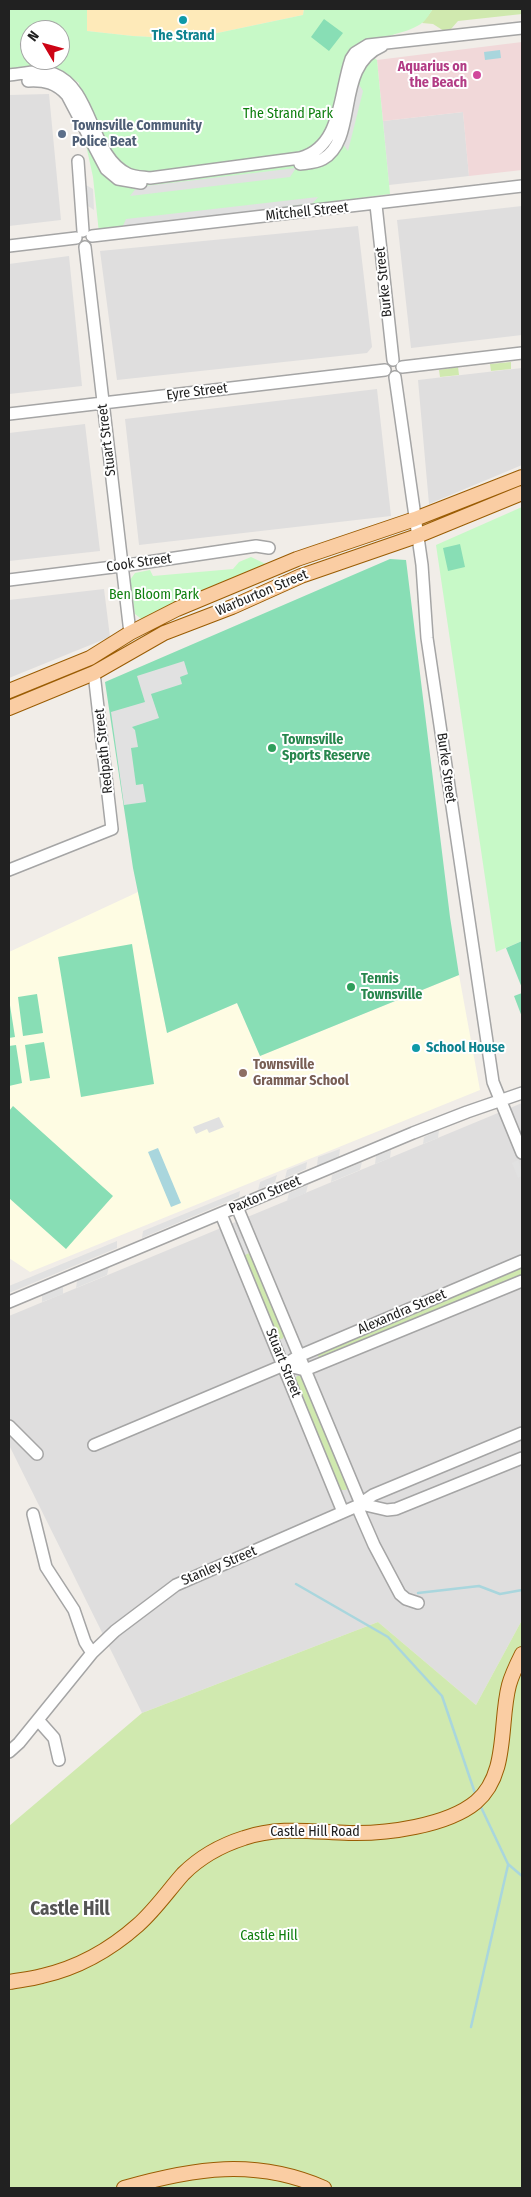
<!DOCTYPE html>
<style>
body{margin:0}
#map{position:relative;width:531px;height:2197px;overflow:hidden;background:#f1ede8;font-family:"Fira Sans Condensed",sans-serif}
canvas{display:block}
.frame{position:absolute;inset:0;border:10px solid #212121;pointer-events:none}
.north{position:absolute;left:20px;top:20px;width:50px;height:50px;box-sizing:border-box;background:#fff;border:1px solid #a6a6a6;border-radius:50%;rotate:307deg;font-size:14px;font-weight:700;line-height:20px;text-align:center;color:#212121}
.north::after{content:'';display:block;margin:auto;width:18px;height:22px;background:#cd0415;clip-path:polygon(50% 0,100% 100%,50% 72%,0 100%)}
</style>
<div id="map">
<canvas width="531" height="2197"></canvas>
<div class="frame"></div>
<div class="north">N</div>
</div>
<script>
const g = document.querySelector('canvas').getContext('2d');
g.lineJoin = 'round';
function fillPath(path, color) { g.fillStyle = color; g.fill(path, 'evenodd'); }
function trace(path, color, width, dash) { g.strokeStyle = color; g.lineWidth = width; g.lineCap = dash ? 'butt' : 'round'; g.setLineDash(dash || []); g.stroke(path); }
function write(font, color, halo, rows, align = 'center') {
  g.font = font + ' "Fira Sans Condensed",sans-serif'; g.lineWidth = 4; g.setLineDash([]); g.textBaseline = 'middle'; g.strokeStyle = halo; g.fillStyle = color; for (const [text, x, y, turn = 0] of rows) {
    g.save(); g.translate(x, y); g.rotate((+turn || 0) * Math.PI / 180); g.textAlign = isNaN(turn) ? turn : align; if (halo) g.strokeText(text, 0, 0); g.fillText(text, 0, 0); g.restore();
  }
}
fillPath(new Path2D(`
 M49 94 61 220 9 226V95Z
 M463 112 469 176 389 185 383 121Z
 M522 206V335L411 348 397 220Z
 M358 226 372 347 367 353 117 380 100 251Z
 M69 256 82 386 9 394V264Z
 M522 368V465L429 504 418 380Z
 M377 389 391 516 139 545 125 419Z
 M85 424 100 551 9 561V433Z
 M104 589 110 637 9 678V600Z
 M522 1103V1620L476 1705 378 1622 142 1713 9 1445V1316Z`), '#dfdede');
fillPath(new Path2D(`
 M522 42V170L469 176 463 112 383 121 377 60Z`), '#f1d8d9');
fillPath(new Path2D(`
 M138 892 167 1033 237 1003 260 1056 459 975 480 1090 30 1272 9 1258V952Z`), '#fefce3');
fillPath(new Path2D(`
 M433 9H522V14L458 21 451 29 444 31 433 24 422 23Z
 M511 362V369L491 371 490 364Z
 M458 367 459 375 440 377 439 370Z
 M251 1252 285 1335 282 1339 276 1338 242 1256Z
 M522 1266V1277L320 1362 317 1352Z
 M297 1376H302L349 1485 346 1490H339L294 1381Z
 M522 1620V2188H9V1826L142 1713 378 1622 476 1705Z`), '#d0e9af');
fillPath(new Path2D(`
 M87 9H304L303 15 208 35C195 34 183 36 169 37 142 38 114 34 87 31Z`), '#feeab9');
fillPath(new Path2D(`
 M9 9H87V31C114 34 142 38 169 37 183 36 195 34 208 35L303 15 304 9H433C430 13 427 19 423 22 410 34 376 36 359 47L377 60 390 194 99 233 93 177 78 108 79 83 54 66 9 68ZM30 30H60V60H30Z
 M522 507V941L496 952 436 545Z
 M251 557 270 566 144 621 135 614 130 580 135 573 150 570 153 576 233 569 239 562Z`), '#c7f9c7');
fillPath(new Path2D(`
 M324 19 343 33 329 51 311 37Z
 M460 544 465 567 448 571 443 548Z
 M390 559 406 560 450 917 459 975 260 1056 237 1003 167 1033 133 868 105 682Z
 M522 941V988L506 948Z
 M132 944 154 1084 81 1097 58 957Z
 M522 993V1017L514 996Z
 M37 994 43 1033 23 1036 18 997Z
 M9 999 15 1037 9 1038Z
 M44 1042 50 1078 30 1081 25 1045Z
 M16 1045 22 1083 9 1086V1046Z
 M13 1106 113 1196 66 1249 9 1198V1111Z`), '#88deb5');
fillPath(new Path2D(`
 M357 81 363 91 348 151 342 143Z
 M296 168 290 177 130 196 137 187Z
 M84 184 93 189 94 210 88 206Z
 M318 197 313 203 122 228 126 219Z
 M184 661 188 674 180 677 182 684 151 694 159 718 132 727 135 730 138 747 131 748 136 785 143 784 146 802 124 805 111 712 145 702 137 676Z
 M219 1117 224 1127 209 1133 207 1129 196 1134 193 1127Z
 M439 1130 438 1138 423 1144 424 1137Z
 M340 1149 339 1157 317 1166 318 1157Z
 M391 1150 390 1158 375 1164 376 1156Z
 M518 1160 522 1171V1176L518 1178 512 1163Z
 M307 1162 306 1169 285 1178 287 1170Z
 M362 1162 360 1170 331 1182 332 1175Z
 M277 1175 275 1182 258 1190 260 1182Z
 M308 1185 306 1193 287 1201 289 1193Z
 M240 1191 239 1197 142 1238 143 1231Z
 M244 1237 251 1252 243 1256 237 1240Z
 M117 1241V1248L9 1293V1286Z
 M109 1267 107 1275 76 1288 77 1281Z
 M63 1287V1294L42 1302V1295Z`), '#e1e1e1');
fillPath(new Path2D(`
 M500 50 501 58 485 60 484 52Z
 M158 1148 181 1203 171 1207 148 1152Z`), '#a9d6dd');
trace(new Path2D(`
 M296 1584 388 1637 442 1696 476 1796
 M418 1593 479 1586 500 1594 522 1590
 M480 1805 508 1864 522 1876
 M471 2027 508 1865`), '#a9d6dd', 2.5);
const minor = new Path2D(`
 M9 75C22 74 41 69 54 74 93 89 90 156 128 174 134 177 143 177 150 178L300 158C342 147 339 93 351 59L355 53 368 45 522 28
 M28 81C45 80 56 83 67 95L106 169 118 179 141 183
 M78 161 83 231
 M300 164C308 163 316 163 323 159 359 138 334 66 382 46
 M376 205 393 360
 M92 236 522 186
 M9 246 76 238
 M85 247 130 633
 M402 367 522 353
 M395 377 422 565 427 638 493 1082 522 1153
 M9 414 385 370
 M9 580 121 566 256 546 269 548
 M9 870 112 829 94 673
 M237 1207 361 1504 387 1510 396 1509 522 1458
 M221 1214 343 1512
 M9 1302 413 1133 467 1112 522 1093
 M284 1365 305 1370 522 1281
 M9 1426 37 1454
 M94 1445 284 1365 299 1356 522 1261
 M357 1506 374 1545 400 1594 406 1599 418 1603
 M33 1514 46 1567 74 1610 85 1642 92 1653
 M38 1720 54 1738 59 1760
 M9 1752 19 1743 92 1653 115 1631 176 1585 357 1506 373 1495 522 1433`);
const major = new Path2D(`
 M9 691 90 658 130 633 177 609 297 559 415 519 522 477
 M9 708 94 673 164 633 232 607 301 576 417 536 522 493
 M9 1982C20 1980 31 1979 42 1976 77 1968 111 1949 138 1925 155 1910 168 1891 183 1874 200 1857 222 1845 244 1838 279 1826 313 1832 349 1833 386 1834 447 1826 476 1802 509 1774 499 1723 509 1685 512 1674 517 1664 522 1654
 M124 2188C194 2168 255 2158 324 2188`);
trace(minor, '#a5a5a5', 14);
trace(major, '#9a5c03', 16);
trace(minor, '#fff', 11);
trace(major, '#facda3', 14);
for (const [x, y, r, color] of [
 [183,20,5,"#0f9aa8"],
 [477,75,5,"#d1479c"],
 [62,134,5,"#5c6f8a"],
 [272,748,5,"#2e9e5b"],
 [351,987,5,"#2e9e5b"],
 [416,1048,5,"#0f9aa8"],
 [243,1073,5,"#8d6e63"]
]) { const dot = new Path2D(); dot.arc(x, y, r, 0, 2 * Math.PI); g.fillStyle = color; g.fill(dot); trace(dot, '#fff', 2); }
write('bold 14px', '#0d838f', '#fff', [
 ["The Strand",183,36],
 ["School House",426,1048,"left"]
]);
write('bold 14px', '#b23c85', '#fff', [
 ["Aquarius on",467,67],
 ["the Beach",467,83]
], 'right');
write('14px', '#0e7f0e', '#fff', [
 ["The Strand Park",288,114],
 ["Ben Bloom Park",154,595],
 ["Castle Hill",269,1936]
]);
write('bold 14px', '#4e5e75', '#fff', [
 ["Townsville Community",72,126],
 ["Police Beat",72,142]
], 'left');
write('14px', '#212121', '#fff', [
 ["Mitchell Street",307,212,-6],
 ["Burke Street",384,282,-96],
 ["Eyre Street",197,392,-7],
 ["Stuart Street",107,440,-97],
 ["Cook Street",139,563,-8],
 ["Warburton Street",262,593,-23],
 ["Redpath Street",104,751,-96],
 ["Burke Street",446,768,82],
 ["Paxton Street",265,1195,-23],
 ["Alexandra Street",402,1312,-23],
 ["Stuart Street",283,1363,68],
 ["Stanley Street",219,1566,-23],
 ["Castle Hill Road",315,1832]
]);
write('bold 14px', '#27864d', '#fff', [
 ["Townsville",282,740],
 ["Sports Reserve",282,756],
 ["Tennis",361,979],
 ["Townsville",361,995]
], 'left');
write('bold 14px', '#785e54', '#fff', [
 ["Townsville",253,1065],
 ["Grammar School",253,1081]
], 'left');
write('bold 19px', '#545454', '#fff', [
 ["Castle Hill",70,1910]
]);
</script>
